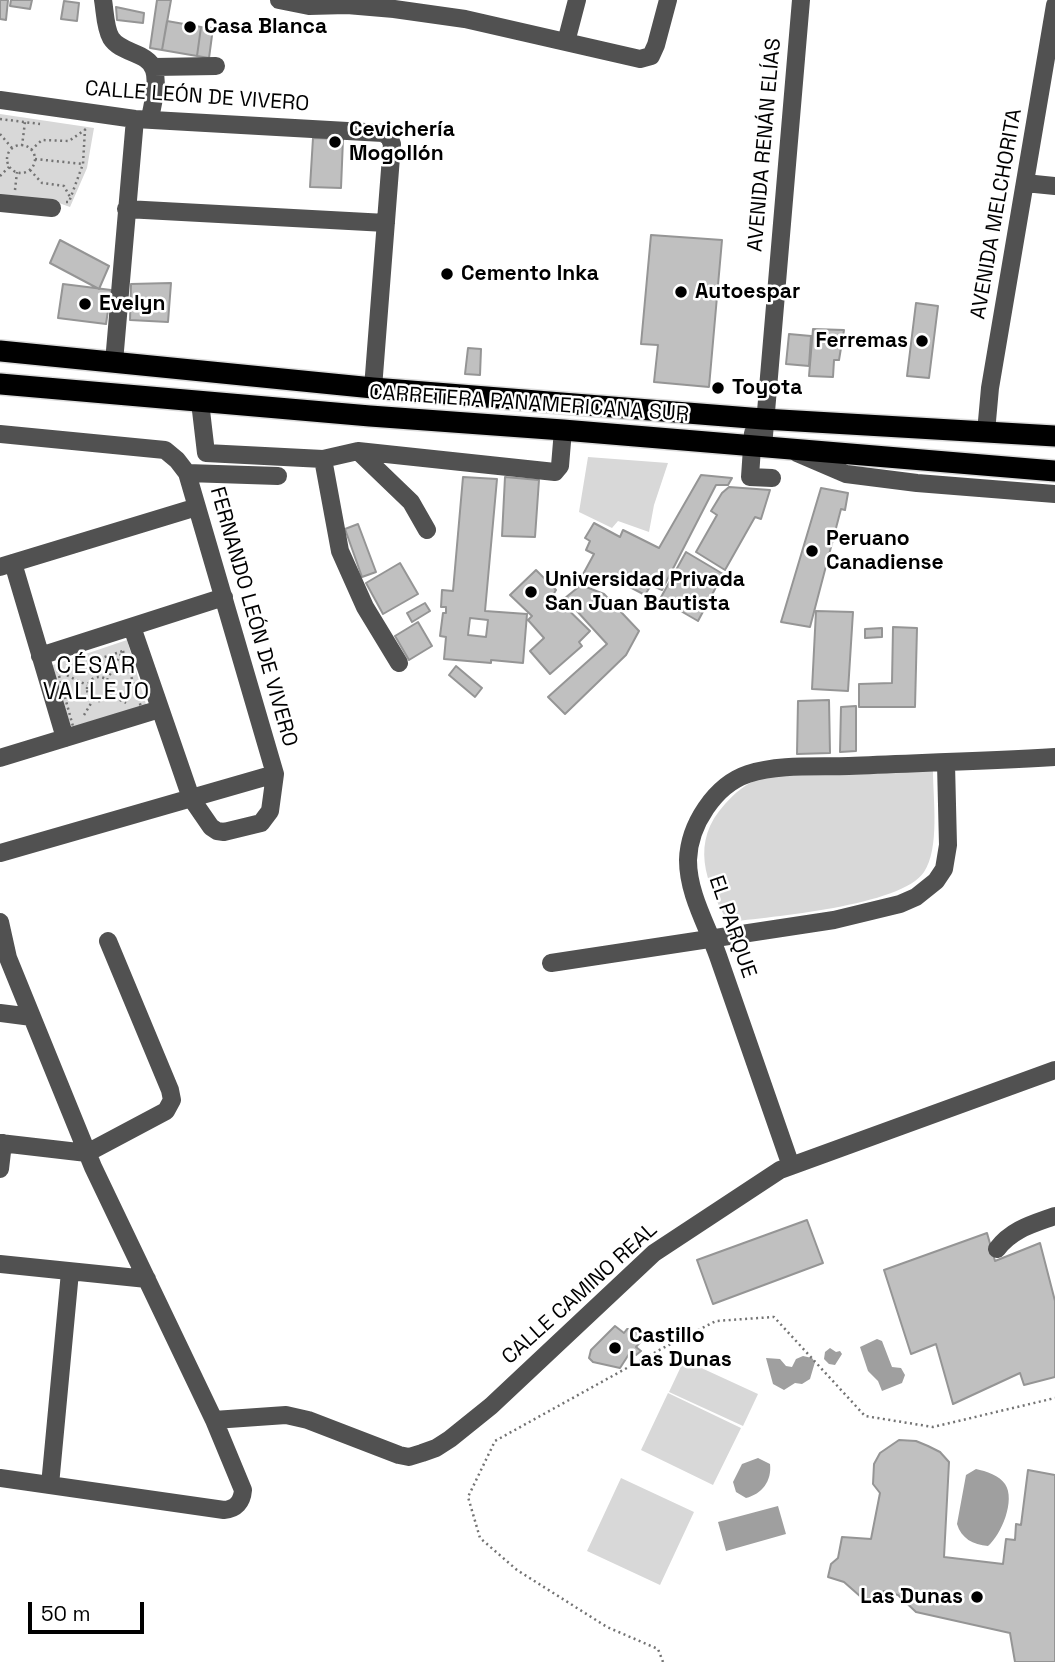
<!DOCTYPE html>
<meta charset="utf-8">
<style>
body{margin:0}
#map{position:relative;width:1055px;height:1662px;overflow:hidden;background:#fff;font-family:"Space Grotesk",sans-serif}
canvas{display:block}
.scale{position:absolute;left:28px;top:1602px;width:116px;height:32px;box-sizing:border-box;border:4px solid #000;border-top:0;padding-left:9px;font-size:21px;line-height:24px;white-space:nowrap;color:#000;-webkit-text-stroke:5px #fff;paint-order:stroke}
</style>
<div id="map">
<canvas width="1055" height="1662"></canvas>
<div class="scale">50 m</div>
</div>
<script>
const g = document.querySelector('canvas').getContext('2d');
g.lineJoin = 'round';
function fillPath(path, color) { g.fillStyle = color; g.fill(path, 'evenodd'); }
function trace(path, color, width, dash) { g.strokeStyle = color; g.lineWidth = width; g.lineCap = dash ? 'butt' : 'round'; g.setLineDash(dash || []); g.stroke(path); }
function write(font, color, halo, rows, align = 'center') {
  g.font = font + ' "Space Grotesk",sans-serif'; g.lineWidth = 5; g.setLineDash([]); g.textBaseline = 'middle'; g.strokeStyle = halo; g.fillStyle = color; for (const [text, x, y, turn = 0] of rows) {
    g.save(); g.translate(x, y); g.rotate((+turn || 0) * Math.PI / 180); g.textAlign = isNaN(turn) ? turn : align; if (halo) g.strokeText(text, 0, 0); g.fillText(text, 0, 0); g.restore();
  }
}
fillPath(new Path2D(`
 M0 114 94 128 87 168 70 207 56 202 0 196Z
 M588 457 668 463 654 505 649 532 618 521 612 528 579 512Z
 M127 640 148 711 72 731 50 666Z
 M933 771C933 799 940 848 924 872 902 906 770 917 728 922 705 882 690 842 725 804 735 793 746 783 760 779 781 774 804 775 825 774 861 773 897 772 933 771Z
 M684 1360 758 1394 743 1426 669 1392Z
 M668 1393 741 1428 713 1485 641 1450Z
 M621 1478 694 1512 660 1585 587 1551Z`), '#d8d8d8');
fillPath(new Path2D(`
 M877 1339 882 1341 892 1367 901 1368 905 1375 902 1383 882 1391 878 1381 868 1371 860 1347Z
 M830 1348 836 1352 840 1351 842 1354 835 1365 829 1364 824 1359 825 1352Z
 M803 1356 812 1358 815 1362 810 1379 802 1384 795 1383 784 1390 773 1384 766 1358 780 1359 786 1366 792 1367 796 1359Z
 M758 1458 770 1464C772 1481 762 1494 746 1498L736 1492 733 1482 742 1464Z
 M976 1469C986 1471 1000 1476 1005 1484 1016 1500 1001 1535 988 1546 973 1545 961 1538 957 1524L966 1475Z
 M778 1506 786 1534 726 1551 718 1522Z`), '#9f9f9f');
const building = new Path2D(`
 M0 0H8L6 20 0 19Z
 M11 0H32L30 9 10 6Z
 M157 0H171L162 50 150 48Z
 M64 1 79 3 77 21 61 19Z
 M116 7 144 13 143 23 117 20Z
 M167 21 201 27 197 56 162 50Z
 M201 27 213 28 209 58 197 56Z
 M313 138 343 139 341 188 310 187Z
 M651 235 722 240 709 387 654 382 658 345 641 344Z
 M60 240 109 266 99 289 50 263Z
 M171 283 168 322 130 320 131 284Z
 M63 284 111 290 106 324 58 318Z
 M916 303 938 306 929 378 907 376Z
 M813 329 844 330 839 360H834L833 377 809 376Z
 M789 334 811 336 809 366 786 364Z
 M468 348 481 349 480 375 465 374Z
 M701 475 732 478 728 485H716L662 590 651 585 645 595 605 574 598 586 581 578 594 554 586 550 590 541 585 538 594 523 620 537 623 530 659 548Z
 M463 477 497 479 485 611 527 614 523 663 491 660V663L444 659 446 637 440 636 443 613H446V607H441L442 590 453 591ZM470 618 488 620 486 637 468 635Z
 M505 477 539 480 535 537 502 536Z
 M729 487 770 490 761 519 755 517 725 570 696 552 717 515 711 511 722 493Z
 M821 488 848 493 845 510 841 509 810 627 781 622Z
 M358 524 376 572 362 577 345 529Z
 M686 552 723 574 698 621 660 599Z
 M400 563 418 594 383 614 366 583Z
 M536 570 556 590 553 595 590 631 579 642 582 646 550 674 530 651 544 638 528 620 532 616 510 595Z
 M581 585 604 594 639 631 626 655 565 714 548 697 607 644 565 598Z
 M425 603 430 611 412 622 407 613Z
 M816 611 853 612 848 691 812 689Z
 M418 622 432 646 409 660 395 636Z
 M893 627 917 628 915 707H859V684L892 683Z
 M882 628V637L865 638V629Z
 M456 666 482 688 475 697 449 675Z
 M829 700 830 753 797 754 798 701Z
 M856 706V751L840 752 841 707Z
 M807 1220 823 1263 713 1304 697 1260Z
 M987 1233 995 1261 1040 1243 1055 1301V1377L1024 1385 1020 1373 953 1404 936 1344 911 1354 884 1270Z
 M615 1326 624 1333 627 1329H632L637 1333 642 1340 636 1347 641 1351 636 1355 631 1351 620 1368 593 1362 589 1358 591 1350Z
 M899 1440 916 1441 928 1446 940 1452 949 1462 944 1557 1003 1564 1006 1539 1015 1540 1016 1524 1021 1525 1028 1470 1055 1475V1662H1015L1010 1633 916 1612 898 1595 884 1591 875 1601 861 1597 844 1582 828 1577 831 1564 838 1558 842 1537 871 1539 880 1493 873 1484 874 1464 880 1453Z`);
fillPath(building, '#c0c0c0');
trace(building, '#959595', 2);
const highway = new Path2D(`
 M0 351 373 388 763 419 1055 436
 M0 384 370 416 563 430 1055 471`);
trace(highway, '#dbdbdb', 24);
trace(new Path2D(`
 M0 119 40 124
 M0 134 12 148
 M7 159a14 14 0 1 1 28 0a14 14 0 1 1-28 0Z
 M22 146 25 122
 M31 150 42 140 69 141 86 129
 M35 159 83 164
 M30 170 42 183 64 186 70 197
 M0 176 9 167
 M15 190 17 172
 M66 202H69L83 164 85 129
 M123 651 142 710 74 730 58 672Z
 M62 673 87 685
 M87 689a12 12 0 1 1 24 0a12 12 0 1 1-24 0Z
 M107 680 122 652
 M110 695 126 703
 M84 715 93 700
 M663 1662 658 1649 607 1627 517 1570 480 1538 468 1497 495 1441 663 1348 716 1321 774 1317 865 1416 933 1427 1055 1398`), '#737373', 2.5, [2, 3.5]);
trace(new Path2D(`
 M103 0C105 11 105 28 111 38 121 54 149 52 154 70 159 84 152 105 150 119
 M279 0 309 6 347 5 394 9 465 19 640 59 651 56 656 45 668 0
 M566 42 577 0
 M154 67 216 66
 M0 100 135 119 383 133 389 137 392 144 373 388
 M1025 183 1055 186
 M0 203 52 208
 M126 209 386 223
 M114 362 135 119
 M200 402 206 453 323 459 358 451 555 472 560 466 563 430
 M986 432 990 388 1055 5
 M753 433 750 477 772 478
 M0 434 165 450 177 460 187 473 275 774 270 811 261 823 224 832 217 831 211 827 191 798 132 627
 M763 447 801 0
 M358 451 411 502 427 530
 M797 453 846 474 917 483 1055 494
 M323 459 340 551 365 607 399 663
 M187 473 278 476
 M13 563 65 738
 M0 567 197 507
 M40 656 224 597
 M0 758 160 709
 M0 853 275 774
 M0 922 8 958 93 1167 214 1420 243 1490C242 1502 236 1509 224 1510L0 1478
 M551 963 834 920 900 904 916 897 936 881 944 869 948 845 946 764
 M0 1013 32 1017
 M0 1143 87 1153 166 1111 172 1100 170 1090 108 941
 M791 1166C767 1096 742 1026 718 956 707 925 688 894 688 860 689 825 715 785 748 774 779 764 816 767 849 766 918 763 986 761 1055 757
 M0 1169 3 1143
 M997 1249C1012 1229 1033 1224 1055 1216
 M0 1264 147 1279
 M214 1420 286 1415 308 1420 399 1455 409 1457 422 1453 436 1448 450 1439 491 1406 654 1253 780 1170 1055 1070
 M50 1485 70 1272`), '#515151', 18);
trace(highway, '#000', 21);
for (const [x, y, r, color] of [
 [190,27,7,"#000"],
 [335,142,7,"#000"],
 [447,274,7,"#000"],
 [681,292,7,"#000"],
 [85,304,7,"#000"],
 [922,341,7,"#000"],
 [718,388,7,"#000"],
 [812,551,7,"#000"],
 [531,592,7,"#000"],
 [615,1348,7,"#000"],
 [977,1597,7,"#000"]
]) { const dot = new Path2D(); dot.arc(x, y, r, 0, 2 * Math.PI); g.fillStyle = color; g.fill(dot); trace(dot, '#fff', 2.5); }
write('bold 21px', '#000', '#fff', [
 ["Casa Blanca",204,27],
 ["Cevichería",349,130],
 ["Mogollón",349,154],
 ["Cemento Inka",461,274],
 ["Autoespar",695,292],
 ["Evelyn",99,304],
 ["Ferremas",908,341,"right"],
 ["Toyota",732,388],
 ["Peruano",826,539],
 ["Canadiense",826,563],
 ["Universidad Privada",545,580],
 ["San Juan Bautista",545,604],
 ["Castillo",629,1336],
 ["Las Dunas",629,1360],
 ["Las Dunas",963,1597,"right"]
], 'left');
write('21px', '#000', '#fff', [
 ["CALLE LEÓN DE VIVERO",197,97,4],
 ["AVENIDA RENÁN ELÍAS",765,145,-85],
 ["AVENIDA MELCHORITA",997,214,-80],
 ["CARRETERA PANAMERICANA SUR",529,404,4],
 ["FERNANDO LEÓN DE VIVERO",253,617,74],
 ["EL PARQUE",732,927,71],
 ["CALLE CAMINO REAL",580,1294,-42]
]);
g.letterSpacing = '2px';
write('23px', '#000', '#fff', [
 ["CÉSAR",97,667],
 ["VALLEJO",97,693]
]);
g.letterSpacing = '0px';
</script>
